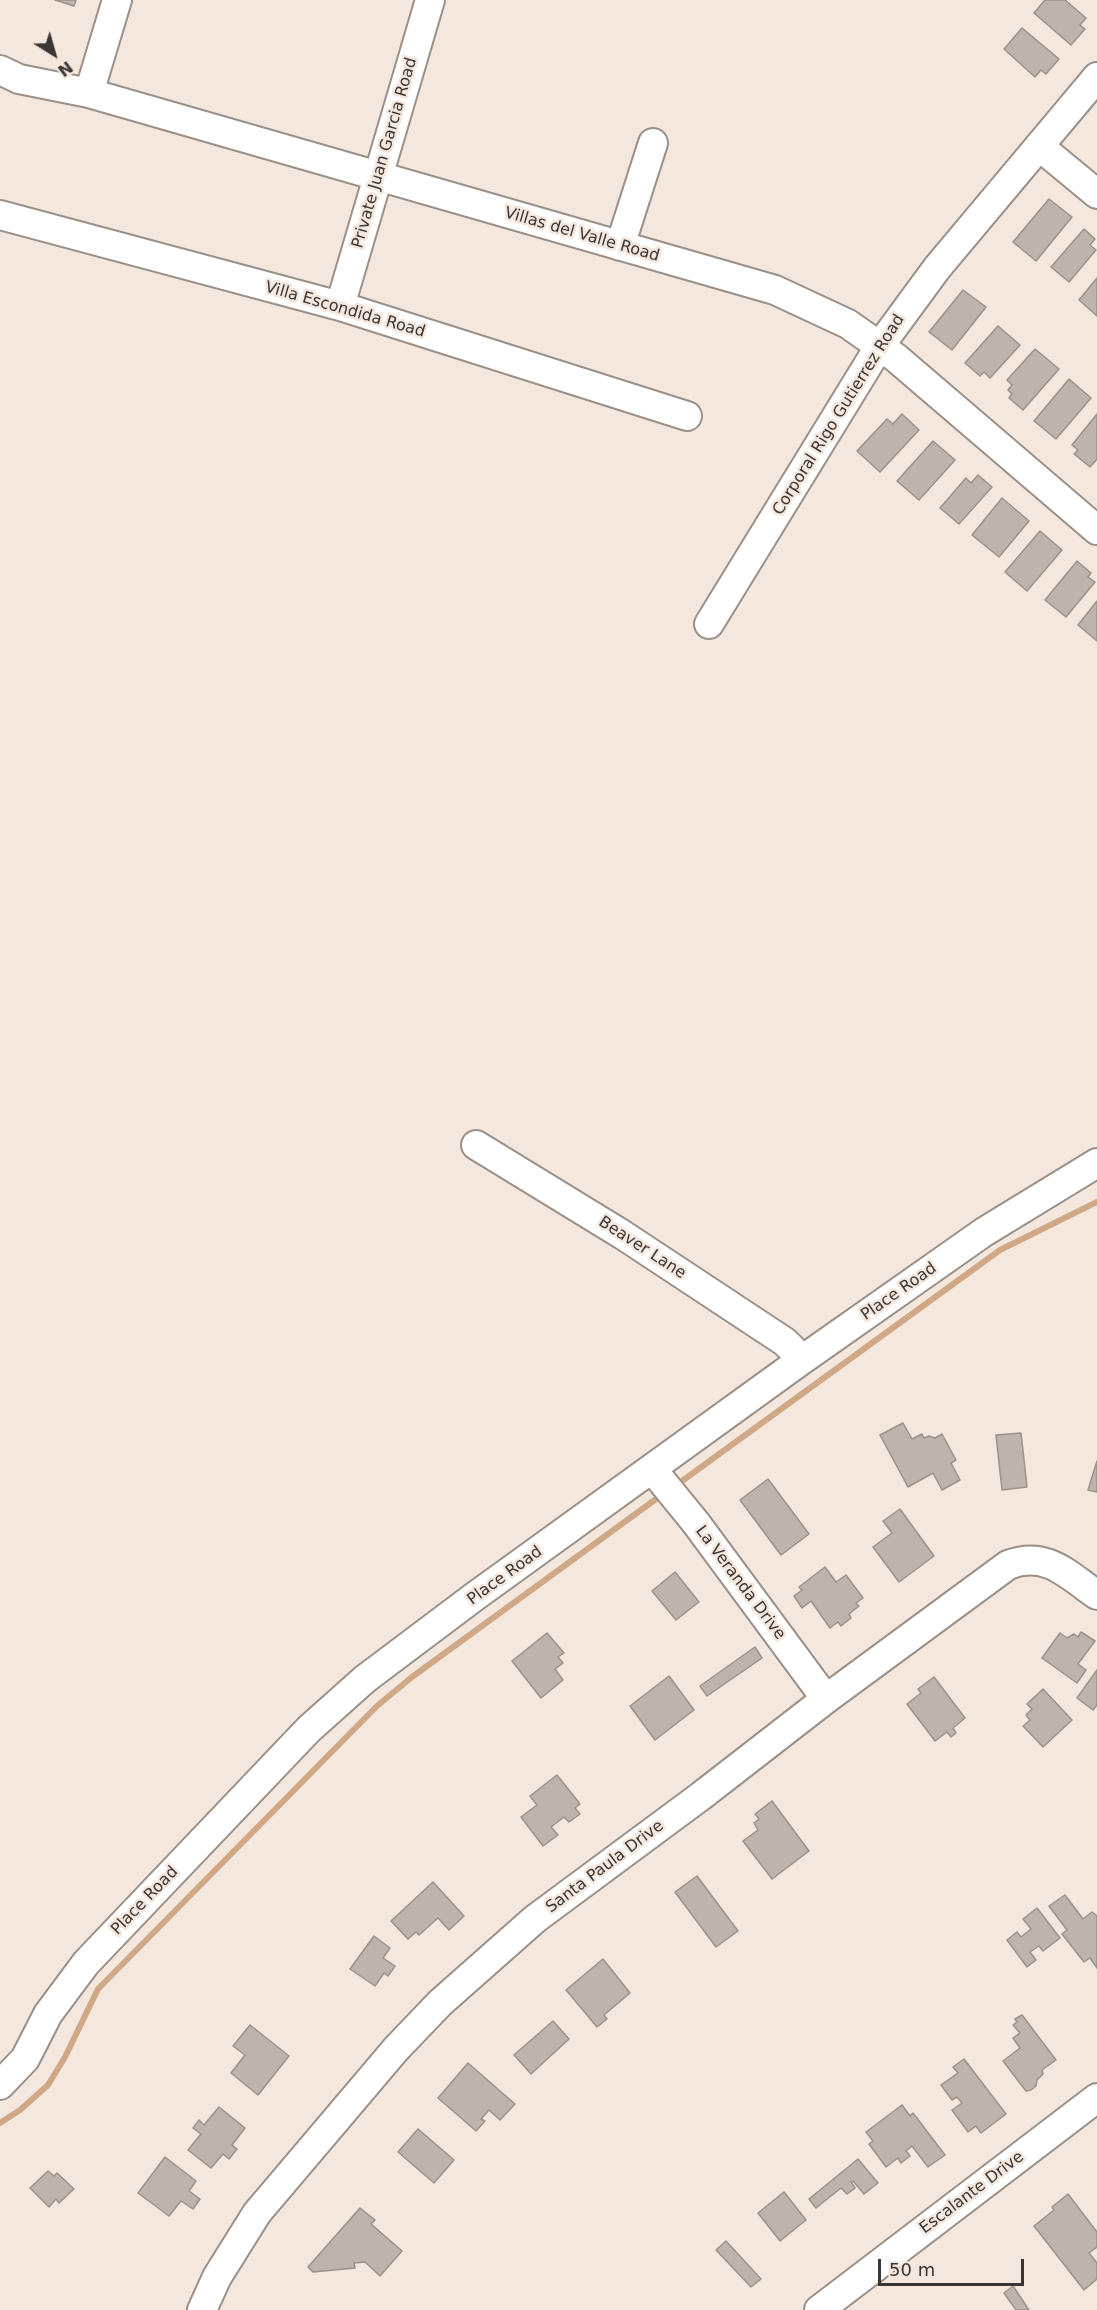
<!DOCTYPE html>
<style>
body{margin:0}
#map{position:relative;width:1097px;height:2310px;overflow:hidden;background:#f3e7de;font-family:"DejaVu Sans",sans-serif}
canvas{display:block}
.north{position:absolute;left:24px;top:24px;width:60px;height:60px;-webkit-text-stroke:4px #f3e7de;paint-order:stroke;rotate:143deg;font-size:16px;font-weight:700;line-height:24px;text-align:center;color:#3b3633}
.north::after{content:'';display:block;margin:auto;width:21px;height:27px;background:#3b3633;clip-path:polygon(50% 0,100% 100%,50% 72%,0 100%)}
.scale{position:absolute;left:878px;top:2259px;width:146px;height:27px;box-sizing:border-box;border:3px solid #3b3633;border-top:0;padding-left:8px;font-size:18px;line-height:21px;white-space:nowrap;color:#3b3633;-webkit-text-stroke:4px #f3e7de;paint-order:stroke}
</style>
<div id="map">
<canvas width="1097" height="2310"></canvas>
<div class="north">N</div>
<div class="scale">50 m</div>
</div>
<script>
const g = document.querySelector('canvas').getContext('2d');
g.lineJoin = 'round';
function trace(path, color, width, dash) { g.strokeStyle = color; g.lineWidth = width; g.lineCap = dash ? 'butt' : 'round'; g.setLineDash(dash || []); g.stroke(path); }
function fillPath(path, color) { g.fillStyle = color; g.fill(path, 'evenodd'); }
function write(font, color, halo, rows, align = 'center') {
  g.font = font + ' "DejaVu Sans",sans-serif'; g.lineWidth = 5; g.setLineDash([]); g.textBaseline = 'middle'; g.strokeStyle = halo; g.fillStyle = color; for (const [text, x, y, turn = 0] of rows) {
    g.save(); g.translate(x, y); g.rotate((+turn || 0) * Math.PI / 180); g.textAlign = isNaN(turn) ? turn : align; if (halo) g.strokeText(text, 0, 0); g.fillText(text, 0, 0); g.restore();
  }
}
trace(new Path2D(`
 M682 1481 1000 1250 1097 1202
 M0 2123 20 2110 48 2085 65 2057 98 1989 377 1706 412 1677 656 1499`), '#d1a885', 6);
const building = new Path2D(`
 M55 0H76L74 6Z
 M1045 0H1065L1086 18 1080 25 1085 29 1071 45 1034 13Z
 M1022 28 1059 59 1046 74 1041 70 1035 77 1004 49Z
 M1049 199 1072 217 1036 261 1013 242Z
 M1084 229 1095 239 1090 245 1096 250 1069 282 1051 267Z
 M1097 278V316L1079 300Z
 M963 290 986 307 952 350 929 332Z
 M998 326 1020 345 990 378 984 372 980 376 965 363Z
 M1035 349 1059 369 1023 410 1009 398 1012 394 1008 390 1012 385 1007 380Z
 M1069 379 1091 398 1056 439 1034 421Z
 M902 414 919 430 880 472 857 451 887 419 893 424Z
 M1097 414V459L1090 467 1074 454 1078 450 1072 445Z
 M933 441 955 460 919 500 897 481Z
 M978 475 992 487 959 524 940 508 966 478 971 483Z
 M1002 498 1029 521 999 557 972 535Z
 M1040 531 1062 550 1027 591 1005 572Z
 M1077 561 1091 573 1088 577 1095 582 1066 617 1045 600Z
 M1097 601V641L1078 625Z
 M903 1423 912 1439 922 1434 924 1438 929 1436 935 1438 942 1434 956 1460 951 1463 960 1480 942 1490 933 1473 908 1487 880 1435Z
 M1021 1433 1027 1487 1002 1490 996 1435Z
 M1097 1461V1492L1088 1490Z
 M768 1479 809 1534 781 1555 740 1500Z
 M900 1509 934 1556 899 1582 873 1547 892 1533 883 1521Z
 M825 1567 836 1582 846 1575 863 1598 856 1603 859 1606 849 1614 851 1618 841 1626 838 1622 830 1628 811 1601 802 1608 794 1596 802 1590 799 1587Z
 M675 1572 699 1602 676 1620 652 1591Z
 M1081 1632 1095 1641 1078 1664 1086 1670 1077 1683 1042 1658 1060 1633 1067 1638 1074 1634 1078 1637Z
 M547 1633 564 1653 558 1657 563 1663 555 1669 563 1680 541 1698 512 1661Z
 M755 1647 762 1658 707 1696 700 1686Z
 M1097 1670V1705L1093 1710 1077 1698Z
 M669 1676 694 1710 655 1740 630 1706Z
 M934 1677 965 1718 953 1728 956 1733 951 1737 947 1732 935 1741 907 1704 921 1693 918 1689Z
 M1043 1689 1072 1720 1043 1747 1023 1726 1030 1720 1026 1715 1032 1709 1027 1704Z
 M557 1775 580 1804 575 1808 580 1814 569 1822 564 1817 551 1827 558 1835 543 1846 521 1817 537 1805 530 1796Z
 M772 1801 809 1851 772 1879 743 1841 758 1830 754 1823 759 1819 755 1814Z
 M697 1876 738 1931 716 1947 675 1892Z
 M433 1882 464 1916 449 1930 438 1918 419 1935 416 1932 408 1939 391 1921Z
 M1065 1895 1083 1919 1092 1912 1097 1916V1968L1090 1958 1084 1962 1062 1934 1067 1930 1049 1906Z
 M1037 1908 1060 1938 1043 1951 1039 1946 1030 1952 1036 1960 1027 1967 1007 1940 1017 1932 1021 1937 1031 1929 1023 1919Z
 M374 1936 390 1948 383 1958 395 1966 388 1976 384 1973 375 1986 350 1969Z
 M603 1959 630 1993 604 2015 607 2019 597 2027 566 1990Z
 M1022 2015 1056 2060 1042 2070 1043 2074 1037 2080 1036 2086 1031 2090 1026 2091 1003 2061 1020 2048 1013 2038 1020 2033 1013 2025 1017 2022 1015 2019Z
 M553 2021 569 2039 531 2074 514 2055Z
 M250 2025 289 2056 258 2095 231 2073 245 2055 233 2046Z
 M964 2059 1006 2114 981 2133 976 2126 968 2132 952 2110 962 2103 957 2097 952 2100 941 2085 958 2073 953 2067Z
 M468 2063 515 2104 500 2120 489 2110 481 2119 485 2121 476 2131 438 2098Z
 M902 2105 910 2116 913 2113 945 2155 928 2167 912 2146 906 2151 910 2156 901 2163 898 2158 886 2167 869 2144 873 2141 866 2132Z
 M219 2107 245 2128 232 2145 237 2149 229 2159 223 2154 211 2168 188 2150 201 2134 193 2128 199 2120 204 2125Z
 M418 2129 454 2160 434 2183 398 2152Z
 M165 2157 196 2181 189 2191 200 2199 193 2209 181 2201 169 2216 138 2193Z
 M858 2159 878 2183 864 2194 853 2181 851 2182 855 2188 847 2194 841 2188 816 2208 809 2199Z
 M48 2171 54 2176 57 2173 74 2189 59 2203 56 2199 49 2207 30 2188Z
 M784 2192 806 2220 780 2241 758 2213Z
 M1068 2194 1097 2232V2247L1089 2253 1097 2263V2279L1084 2290 1034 2226 1054 2210 1052 2207Z
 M360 2208 375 2220 371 2224 402 2251 380 2276 365 2262 354 2263 355 2268 313 2272 308 2267Z
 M726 2241 761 2279 751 2287 716 2250Z
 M1013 2286 1029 2310H1016L1004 2293Z`);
fillPath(building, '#bfb4ab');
trace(building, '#9c9289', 1.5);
const minor = new Path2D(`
 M0 70 19 79 89 93 775 290 848 324 895 357 1097 530
 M89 93 117 0
 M1039 146 1097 194
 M0 215 340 306 687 416
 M620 246 653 143
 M340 306 430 0
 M709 624 879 347 937 268 1097 77
 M476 1145 623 1235 785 1342 792 1349 799 1362
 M652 1469 696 1523 826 1699
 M0 2085 25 2059 48 2014 86 1963 309 1729 365 1679 474 1597 799 1362 984 1232 1097 1163
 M202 2310 217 2277 257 2213 396 2049 440 2003 535 1919 701 1796 826 1699 1008 1565C1046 1550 1068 1575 1097 1595
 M819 2310 1097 2098`);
trace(minor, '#9b9087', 32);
trace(minor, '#fff', 28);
write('16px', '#3b3633', '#f3e7de', [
 ["Private Juan Garcia Road",385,153,-74],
 ["Villas del Valle Road",582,235,16],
 ["Villa Escondida Road",345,310,16],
 ["Corporal Rigo Gutierrez Road",839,415,-58],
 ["Beaver Lane",642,1248,33],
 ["Place Road",899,1292,-35],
 ["Place Road",505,1576,-36],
 ["La Veranda Drive",740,1583,53],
 ["Santa Paula Drive",605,1867,-37],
 ["Place Road",145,1901,-46],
 ["Escalante Drive",972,2193,-37]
]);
</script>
